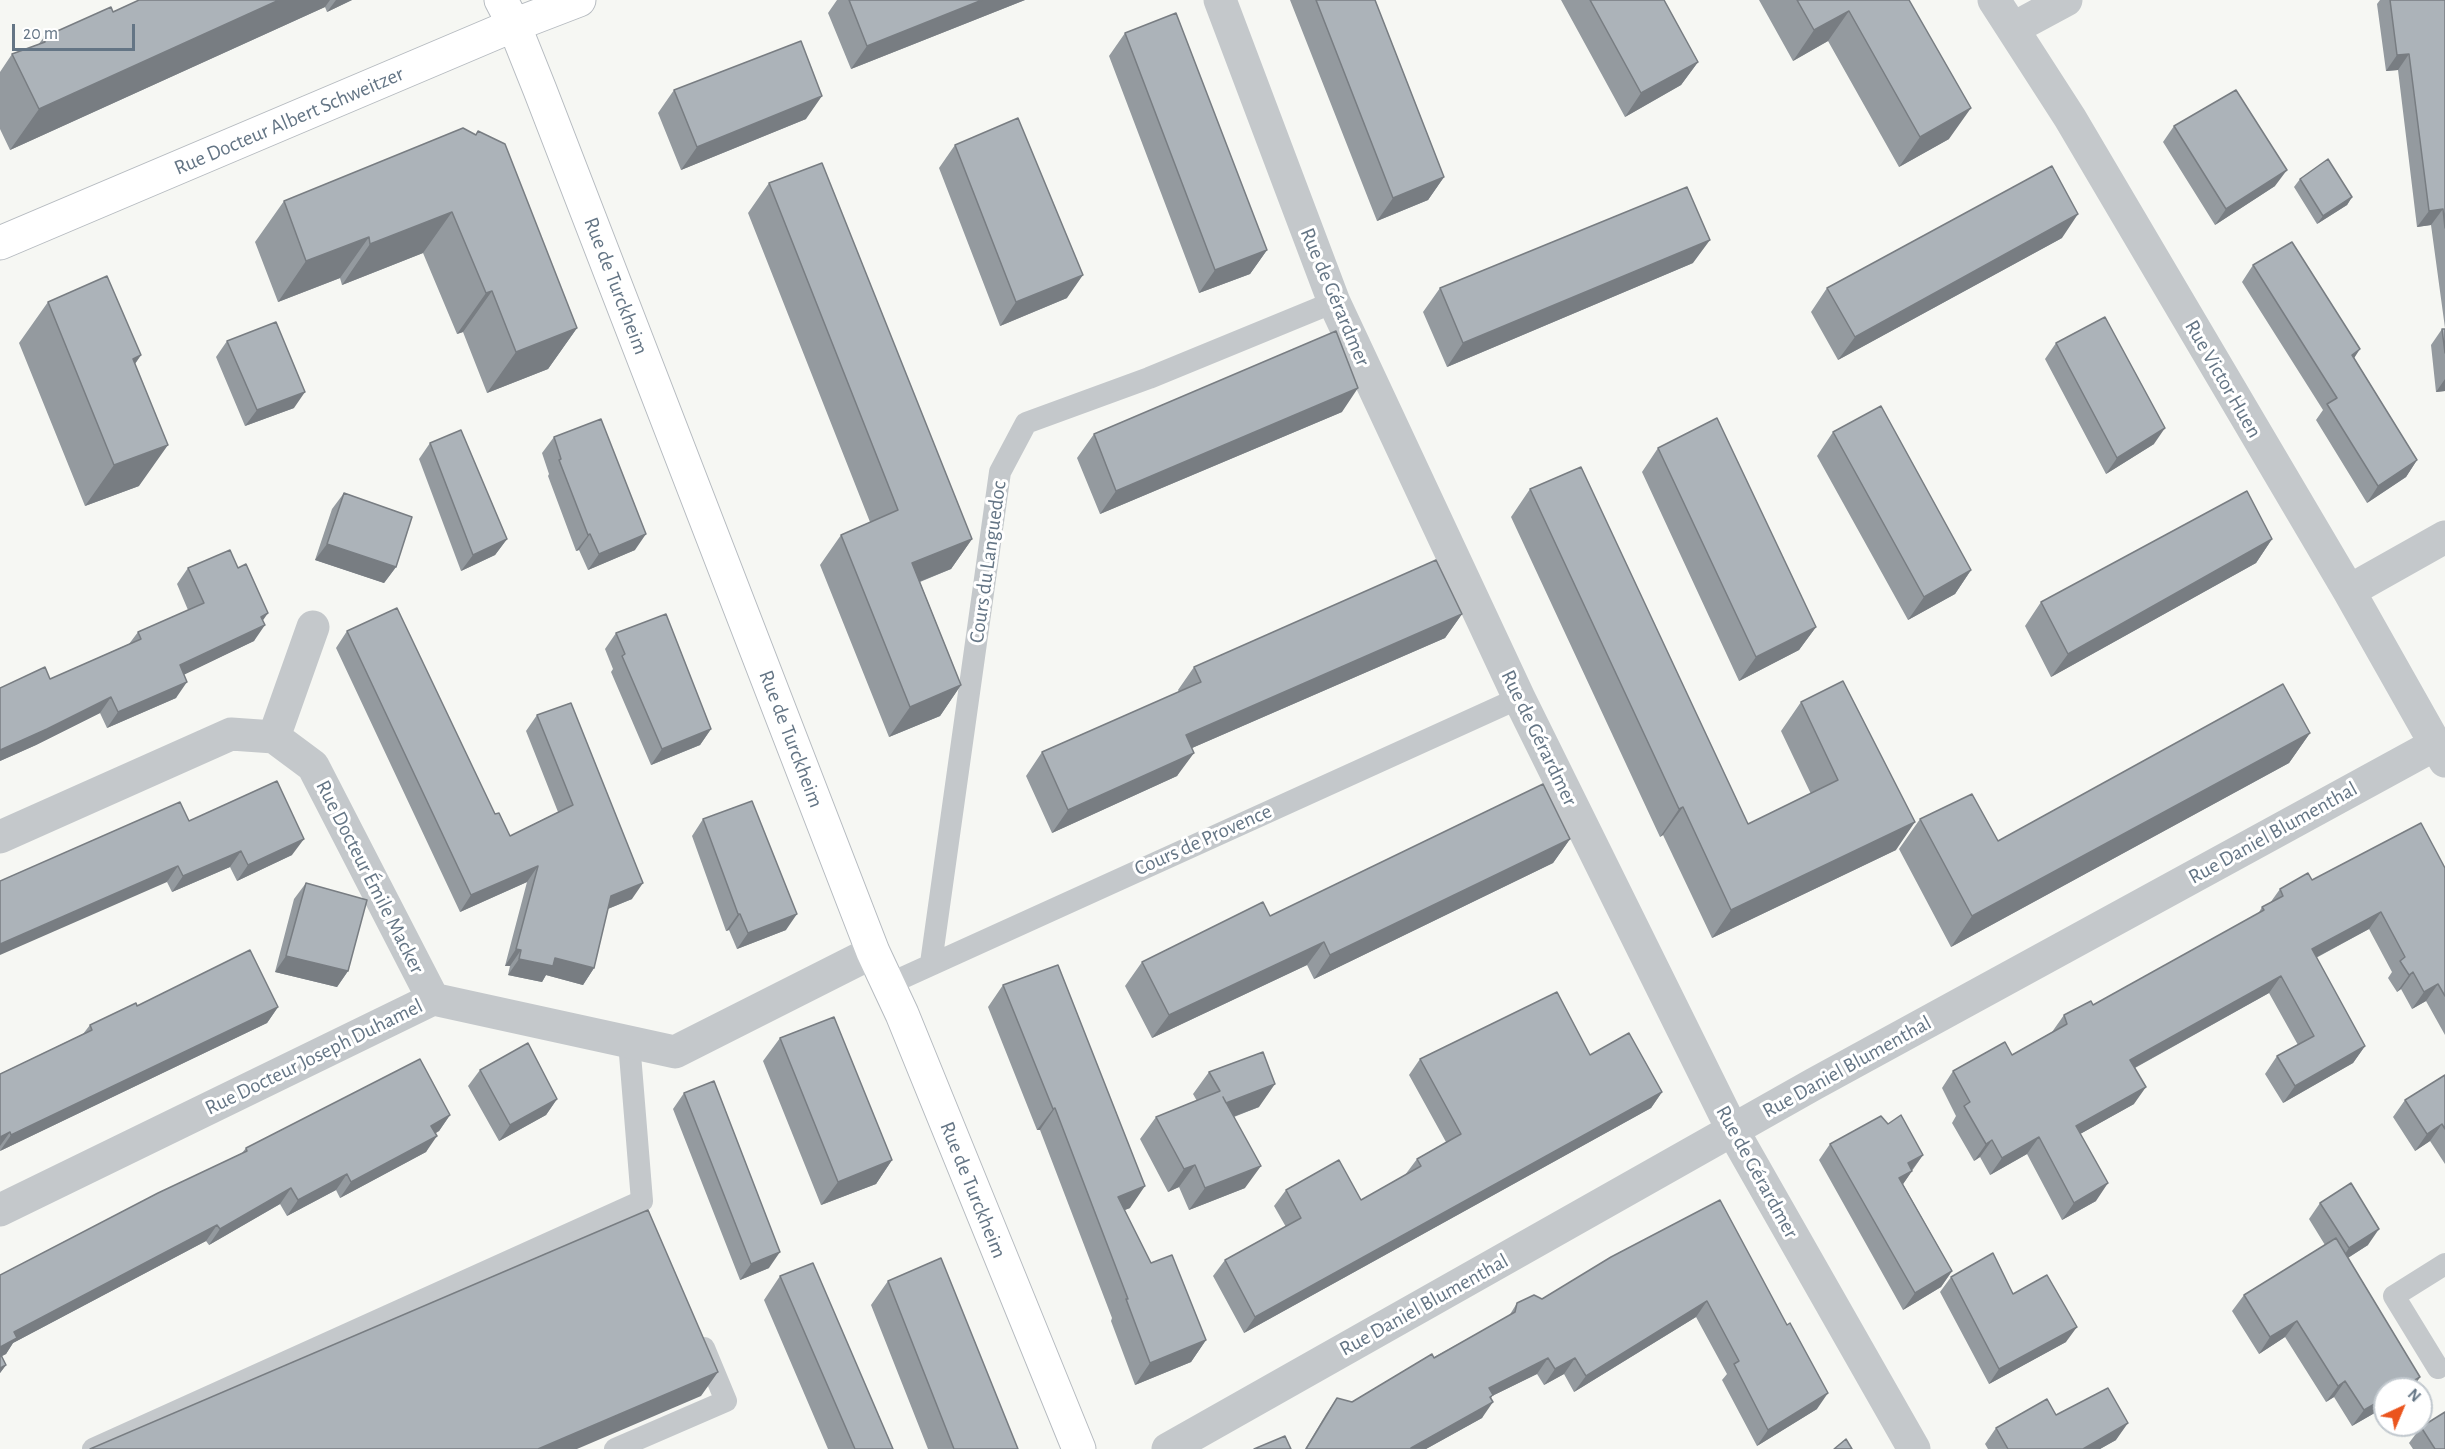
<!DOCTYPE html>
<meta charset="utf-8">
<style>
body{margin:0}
#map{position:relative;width:2445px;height:1449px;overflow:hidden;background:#f6f7f3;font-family:"Alegreya Sans",sans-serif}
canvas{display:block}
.north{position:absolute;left:2373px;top:1377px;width:60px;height:60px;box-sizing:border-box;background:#fff;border:2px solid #c1c8ce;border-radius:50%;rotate:44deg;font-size:16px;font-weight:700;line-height:24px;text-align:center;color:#647585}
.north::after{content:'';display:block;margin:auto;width:21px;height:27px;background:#eb551e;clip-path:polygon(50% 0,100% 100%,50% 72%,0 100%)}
.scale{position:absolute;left:12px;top:24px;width:123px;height:27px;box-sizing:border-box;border:3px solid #647585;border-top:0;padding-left:8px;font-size:18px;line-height:21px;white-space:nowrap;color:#647585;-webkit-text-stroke:4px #fff;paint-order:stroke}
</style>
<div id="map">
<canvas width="2445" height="1449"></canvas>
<div class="north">N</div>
<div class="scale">20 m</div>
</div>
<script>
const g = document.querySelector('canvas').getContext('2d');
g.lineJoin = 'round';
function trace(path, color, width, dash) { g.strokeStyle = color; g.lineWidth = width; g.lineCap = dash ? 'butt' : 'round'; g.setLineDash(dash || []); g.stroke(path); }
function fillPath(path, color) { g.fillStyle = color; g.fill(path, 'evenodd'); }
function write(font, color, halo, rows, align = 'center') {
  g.font = font + ' "Alegreya Sans",sans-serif'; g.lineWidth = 6; g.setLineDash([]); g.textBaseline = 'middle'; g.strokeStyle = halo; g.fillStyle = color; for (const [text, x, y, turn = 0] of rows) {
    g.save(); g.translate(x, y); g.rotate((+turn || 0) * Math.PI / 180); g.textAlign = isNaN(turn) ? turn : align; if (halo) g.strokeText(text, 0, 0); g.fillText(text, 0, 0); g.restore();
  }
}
const secondary = new Path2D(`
 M501 0 514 25 540 90 873 952 902 1014 1079 1449
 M0 243 514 25 579 0`);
trace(secondary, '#b6bbc0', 35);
trace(new Path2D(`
 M931 963 1000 472 1026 423 1149 378 1334 302
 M889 984 1519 698
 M2438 1368 2394 1296 2445 1264
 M93 1449 642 1201 629 1042
 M615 1449 726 1401 704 1348`), '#c4c8cb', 22);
trace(new Path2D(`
 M1220 0 1334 302 1519 698 1733 1131 1914 1449
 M1994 0 2070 118 2349 591 2445 761
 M2014 28 2066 0
 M2349 591 2445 537
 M274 737 313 627
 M0 837 231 734 274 737 313 766 433 999
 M0 1210 433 999 675 1052 873 952
 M1168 1449 1814 1084 2436 744`), '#c4c8cb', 33);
trace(secondary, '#fff', 33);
fillPath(new Path2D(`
 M139 0H352L327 12 325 7 10 150 0 129V72L12 54 38 45 44 37 113 12Z
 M837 0H1025L851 69 828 13Z
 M1290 0H1375L1444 177 1428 200 1377 221Z
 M1561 0H1664L1698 62 1681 85 1625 117Z
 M1759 0H1909L1949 139 1899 167 1828 41 1793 61Z
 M2380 0H2445V328L2431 225 2417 227 2398 70 2386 71 2377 4Z
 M1125 33 1267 250 1250 274 1199 293 1109 56Z
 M674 90 806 119 681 170 658 113Z
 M2174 126 2275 186 2215 225 2163 142Z
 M478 131 577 328 548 369 487 393 463 332 457 334 423 253 342 285 340 278 278 302 255 242 284 201 475 135Z
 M955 145 1067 298 1000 326 939 168Z
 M2300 179 2352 197 2347 205 2317 224 2294 187Z
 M769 183 972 539 951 569 920 582 961 685 940 716 889 737 820 565 841 535 870 522 748 213Z
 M2062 238 1838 360 1811 312 1827 288Z
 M1693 263 1447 367 1423 312 1440 288Z
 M2253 265 2354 358 2417 460 2406 477 2367 503 2316 420 2323 410 2242 282Z
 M48 302 141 355 135 364 139 486 85 506 19 343Z
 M2442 329H2445V391L2436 392 2431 345Z
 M227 341 294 408 245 426 216 357Z
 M2056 343 2154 444 2106 474 2045 359Z
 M1342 412 1100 514 1077 458 1094 434Z
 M1833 432 1971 570 1955 594 1908 620 1817 456Z
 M554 437 635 550 588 570 579 550 576 551 548 476 549 474 542 453Z
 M430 443 507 539 495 555 461 571 419 459Z
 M1658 448 1816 627 1799 650 1739 681 1642 472Z
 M1530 489 1748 824 1811 794 1781 731 1801 702 1896 850 1712 938 1663 835 1660 837 1511 517Z
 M344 493 396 567 384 583 315 560 332 509Z
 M2272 539 2256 563 2051 677 2025 626 2041 602Z
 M188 568 263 620 254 641 184 674 176 698 107 728 100 713 36 745 0 761V688L50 679 129 644 138 632 188 610 177 584Z
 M1462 614 1445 638 1192 748 1177 776 1052 833 1026 776 1042 752 1179 692 1178 690 1194 667Z
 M347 631 495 814 510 836 558 812 526 731 537 715 632 899 608 909 594 968 583 985 546 975 542 982 508 975 510 966H505L527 882 460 912 336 648Z
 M616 633 711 729 700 745 651 765 611 672 613 669 605 649Z
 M2310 733 2289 763 1951 947 1899 849 1920 819 1998 841Z
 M703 819 786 930 737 949 729 930 726 931 692 836Z
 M189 821 292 855 237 881 230 867 172 892 167 882Z
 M1570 839 1553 863 1314 979 1307 965 1152 1038 1125 986 1142 962 1270 916Z
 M2445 868V1035L2426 1001 2412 1009 2401 989 2397 992 2388 978 2392 972 2369 929 2316 958 2365 1046 2353 1063 2283 1103 2265 1074 2277 1056 2298 1045 2269 993 2135 1068 2134 1104 2080 1134 2096 1201 2062 1220 2027 1154 1990 1175 1980 1157 1974 1161 1952 1123 1956 1116 1942 1088 1953 1071 2012 1055 2052 1032 2064 1015 2093 1005 2258 914 2262 907 2270 903 2280 889 2312 880Z
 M306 883 348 971 337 987 275 972 294 899Z
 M1003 985 1130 1208 1124 1210 1151 1263 1206 1340 1191 1362 1135 1385 1111 1321 1112 1318 1040 1130H1037L988 1007Z
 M137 1006 278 1007 267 1023 0 1151V1074L83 1034 90 1025Z
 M780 1038 892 1160 876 1184 821 1205 763 1061Z
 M1590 1055 1662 1092 1651 1108 1244 1333 1213 1276 1225 1260 1286 1227 1274 1206 1286 1190 1361 1200 1405 1175 1417 1159 1446 1142 1409 1075 1420 1059Z
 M480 1070 557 1099 546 1115 499 1141 468 1086Z
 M1209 1072 1259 1107 1234 1117 1245 1188 1189 1210 1179 1187 1168 1192 1140 1139 1156 1117 1197 1101 1193 1094Z
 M2445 1075V1164L2430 1141 2415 1151 2393 1117 2405 1100Z
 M684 1093 769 1268 740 1280 673 1109Z
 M450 1115 439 1131 436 1133 426 1152 340 1198 336 1190 287 1216 280 1204 209 1245 206 1241 13 1343 6 1354 2 1356 6 1365 0 1373V1275L242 1153 246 1148Z
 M1888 1124 1923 1155 1903 1184 1952 1271 1941 1287 1903 1310 1819 1160 1830 1144Z
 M1720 1200 1817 1409 1757 1446 1722 1380 1727 1374 1696 1317 1574 1392 1564 1374 1544 1385 1537 1374 1492 1396 1482 1418 1426 1449H1305L1326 1414 1337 1398 1352 1402 1509 1316 1517 1303 1542 1299Z
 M2320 1203 2368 1245 2348 1258 2420 1377 2412 1389H2385V1407L2352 1426 2334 1397 2326 1402 2285 1337 2259 1354 2232 1311 2244 1295 2325 1245 2309 1219Z
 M780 1276 893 1449H828L764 1300Z
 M1951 1277 2013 1294 2066 1342 1989 1384 1940 1292Z
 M888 1281 1018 1449H928L871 1305Z
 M2056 1415 2116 1440 2100 1449H1988L1985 1444 1996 1428Z
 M2421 1427 2445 1449H2413L2409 1443Z`), '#949a9f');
fillPath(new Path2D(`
 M279 0H330L325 7 10 150 39 109Z
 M336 0H352L327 12Z
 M982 0H1025L851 69 867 46Z
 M1849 11 1828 41 1793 61 1814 30Z
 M2409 54 2398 70 2386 71 2397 55Z
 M1698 62 1681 85 1625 117 1641 93Z
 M822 96 806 119 681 170 697 147Z
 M1971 108 1949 139 1899 167 1920 137Z
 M2287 170 2275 186 2215 225 2226 209Z
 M1444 177 1428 200 1377 221 1393 198Z
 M2352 197 2347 205 2317 224 2323 216Z
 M2443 209 2431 225 2417 227 2429 211Z
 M452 212 423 253 342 285 370 244Z
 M2078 214 2062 238 1838 360 1855 337Z
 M369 237 340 278 278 302 306 261Z
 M1710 240 1693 263 1447 367 1463 343Z
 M1267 250 1250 274 1199 293 1215 270Z
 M1083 275 1067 298 1000 326 1016 302Z
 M492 291 463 332 457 334 486 293Z
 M577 328 548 369 487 393 516 352Z
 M2360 349 2349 366 2352 355Z
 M141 355 112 396 133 359Z
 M2445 379V391L2436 392Z
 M1358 388 1342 412 1100 514 1116 491Z
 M305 392 294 408 245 426 257 410Z
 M2165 428 2154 444 2106 474 2117 458Z
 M168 445 139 486 85 506 114 465Z
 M2417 460 2406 477 2367 503 2378 486Z
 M590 534 579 550 576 551 588 535Z
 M646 534 635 550 588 570 599 554Z
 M507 539 495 555 461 571 473 555Z
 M972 539 951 569 891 593 912 563Z
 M2272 539 2256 563 2051 677 2068 654Z
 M327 544 396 567 384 583 315 560Z
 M1971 570 1955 594 1908 620 1924 597Z
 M268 613 257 629 265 625 254 641 169 682 180 665Z
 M1462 614 1445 638 1169 758 1186 735Z
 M1816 627 1799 650 1739 681 1756 657Z
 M187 682 176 698 107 728 118 712Z
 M961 685 940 716 889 737 910 707Z
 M111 697 100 713 36 745 0 761V750Z
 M711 729 700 745 651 765 662 749Z
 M2310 733 2289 763 1951 947 1972 916Z
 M1194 753 1177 776 1052 833 1068 810Z
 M1683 807 1663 835 1660 837 1679 809Z
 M1915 822 1896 850 1712 938 1731 910Z
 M304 839 292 855 237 881 248 865Z
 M1570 839 1553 863 1314 979 1330 955Z
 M241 851 230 867 172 892 183 876Z
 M178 866 167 882 0 955V944Z
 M538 866 527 882 460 912 471 895Z
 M643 883 632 899 600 912 611 896Z
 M2381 912 2369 929 2300 966 2312 949Z
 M738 914H740L729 930 726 931Z
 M797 914 786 930 737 949 748 933Z
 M1324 942 1307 965 1152 1038 1169 1015Z
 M516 949 521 950 510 966H505Z
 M286 956 348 971 337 987 275 972Z
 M555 958 594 968 583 985 546 975 542 982 508 975 519 959Z
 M2413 972 2401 989 2397 992 2409 975Z
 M2281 976 2269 993 2118 1077 2130 1060Z
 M2438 984 2426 1001 2412 1009 2424 992Z
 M278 1007 267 1023 0 1151 11 1135Z
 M2365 1046 2353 1063 2283 1103 2295 1086Z
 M1275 1084 1259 1107 1211 1125 1226 1103Z
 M2146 1087 2134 1104 2064 1143 2076 1126Z
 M1662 1092 1651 1108 1244 1333 1255 1317Z
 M557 1099 546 1115 499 1141 510 1125Z
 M1055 1108 1040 1130H1037L1053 1109Z
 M450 1115 439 1131 420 1142 431 1126Z
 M2442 1124 2430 1141 2415 1151 2427 1134Z
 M10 1132 0 1146V1137Z
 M437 1136 426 1152 340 1198 351 1182Z
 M2039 1137 2027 1154 1990 1175 2002 1158Z
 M1992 1140 1980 1157 1974 1161 1986 1144Z
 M1923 1155 1911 1171 1908 1163Z
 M892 1160 876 1184 821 1205 838 1182Z
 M1195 1165 1179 1187 1168 1192 1184 1169Z
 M1261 1166 1245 1188 1189 1210 1205 1188Z
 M1912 1171 1901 1187 1899 1178Z
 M347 1174 336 1190 287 1216 298 1200Z
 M2108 1183 2096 1201 2062 1220 2074 1203Z
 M1145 1186 1130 1208 1103 1219 1118 1197Z
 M291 1188 280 1204 209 1245 220 1229Z
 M217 1225 206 1241 13 1343 6 1354 0 1357V1347L14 1332Z
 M2379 1229 2368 1245 2338 1264 2349 1248Z
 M780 1252 769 1268 740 1280 751 1264Z
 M1952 1271 1941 1287 1903 1310 1915 1293Z
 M1707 1301 1696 1317 1574 1392 1586 1376Z
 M2297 1321 2285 1337 2259 1354 2270 1337Z
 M2077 1327 2066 1342 1989 1384 1999 1369Z
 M1206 1340 1191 1362 1135 1385 1150 1363Z
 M1548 1358 1537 1374 1492 1396 1486 1406 1493 1402 1482 1418 1426 1449H1410L1489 1388Z
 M1575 1358 1564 1374 1544 1385 1555 1369Z
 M6 1365 0 1373V1368Z
 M718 1372 701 1396 577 1449H538Z
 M2420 1377 2412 1389H2400Z
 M2345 1381 2334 1397 2326 1402 2338 1386Z
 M1828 1393 1817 1409 1757 1446 1768 1430Z
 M2385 1398V1407L2352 1426 2364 1410Z
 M2128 1423 2116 1440 2100 1449H2083Z`), '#787d82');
const building = new Path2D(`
 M139 0H279L39 109 12 54 45 42 44 37 111 7 113 12Z
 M849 0H982L867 46Z
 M1316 0H1375L1444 177 1393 198Z
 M1590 0H1664L1698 62 1641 93Z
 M1797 0H1909L1971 108 1920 137 1849 11 1814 30Z
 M2390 0H2445V228L2443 209 2429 211 2409 54 2397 55Z
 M1176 13 1267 250 1215 270 1125 33Z
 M801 41 822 96 697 147 674 90Z
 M2236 90 2287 170 2226 209 2174 126Z
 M1018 118 1083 275 1016 302 955 145Z
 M463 128 476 135 478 131 505 144 577 328 516 352 492 291 486 293 452 212 370 244 369 237 306 261 284 201Z
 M2328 159 2352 197 2323 216 2300 179Z
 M822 163 972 539 912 563 961 685 910 707 841 535 898 510 769 183Z
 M2052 166 2078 214 1855 337 1827 288Z
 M1687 187 1710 240 1463 343 1440 288Z
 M2292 242 2360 349 2352 355 2417 460 2378 486 2327 404 2337 398 2253 265Z
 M107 276 141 355 133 359 168 445 114 465 48 302Z
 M2105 317 2165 428 2117 458 2056 343Z
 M276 322 305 392 257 410 227 341Z
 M2442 329H2445V353Z
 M1336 331 1358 388 1116 491 1094 434Z
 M1881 406 1971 570 1924 597 1833 432Z
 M1717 418 1816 627 1756 657 1658 448Z
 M601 419 646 534 599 554 590 534 588 535 559 460 561 459 554 437Z
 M461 430 507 539 473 555 430 443Z
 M1581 467 1748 824 1838 780 1801 702 1843 681 1915 822 1731 910 1683 807 1679 809 1530 489Z
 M2247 491 2272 539 2068 654 2041 602Z
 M344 493 412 517 396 567 327 544Z
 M230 550 238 568 246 564 268 613 261 617 265 625 180 665 187 682 118 712 111 697 47 729 0 750V688L45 667 50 679 141 639 138 632 204 603 188 568Z
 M1436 560 1462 614 1186 735 1194 753 1068 810 1042 752 1201 682 1194 667Z
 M397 608 495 814 499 813 510 836 573 805 537 715 571 703 643 883 611 896 594 968 555 958 553 966 519 959 521 950 516 949 538 866 471 895 347 631Z
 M666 614 711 729 662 749 622 656 625 654 616 633Z
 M2283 684 2310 733 1972 916 1920 819 1972 794 1998 841Z
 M277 781 304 839 248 865 241 851 183 876 178 866 0 944V881L180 802 189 821Z
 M1543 784 1570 839 1330 955 1324 942 1169 1015 1142 962 1263 902 1270 916Z
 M752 801 797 914 748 933 740 914H738L703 819Z
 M2421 823 2445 868V996L2438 984 2424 992 2413 972 2409 975 2400 961 2405 957 2381 912 2312 949 2365 1046 2295 1086 2277 1056 2314 1036 2281 976 2130 1060 2146 1087 2076 1126 2108 1183 2074 1203 2039 1137 2002 1158 1992 1140 1986 1144 1964 1106 1970 1102 1953 1071 2005 1042 2012 1055 2067 1024 2064 1015 2091 1001 2093 1005 2264 910 2262 907 2283 896 2280 889 2308 873 2312 880Z
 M306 883 367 900 348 971 286 956Z
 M250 950 278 1007 11 1135 10 1132 0 1137V1074L92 1030 90 1025 136 1003 137 1006Z
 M1058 965 1145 1186 1118 1197 1151 1263 1172 1255 1206 1340 1150 1363 1126 1299H1128L1055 1108 1053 1109 1003 985Z
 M1557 992 1590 1055 1629 1033 1662 1092 1255 1317 1225 1260 1301 1218 1286 1190 1339 1160 1361 1200 1421 1166 1417 1159 1461 1134 1420 1059Z
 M834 1017 892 1160 838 1182 780 1038Z
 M528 1043 557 1099 510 1125 480 1070Z
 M1263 1052 1275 1084 1226 1103 1223 1097 1261 1166 1205 1188 1195 1165 1184 1169 1156 1117 1220 1091 1209 1072Z
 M420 1059 450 1115 431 1126 437 1136 351 1182 347 1174 298 1200 291 1188 220 1229 217 1225 14 1332 17 1338 0 1347V1275L158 1193 247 1151 246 1148Z
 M2445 1075V1129L2442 1124 2427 1134 2405 1100Z
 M714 1081 780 1252 751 1264 684 1093Z
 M1901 1115 1923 1155 1908 1163 1912 1171 1899 1178 1952 1271 1915 1293 1830 1144 1881 1116 1888 1124Z
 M2351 1183 2379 1229 2349 1248 2320 1203Z
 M1720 1200 1787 1325 1790 1323 1828 1393 1768 1430 1734 1364 1739 1361 1707 1301 1586 1376 1575 1358 1555 1369 1548 1358 1489 1388 1493 1395 1490 1397 1493 1402 1411 1448 1412 1449H1306L1337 1398 1352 1402 1432 1354 1434 1358 1515 1312 1517 1303 1534 1295 1542 1299 1611 1257Z
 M648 1210 718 1372 538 1449H90Z
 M2336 1238 2420 1377 2400 1389H2385V1398L2364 1410 2345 1381 2338 1386 2297 1321 2270 1337 2244 1295Z
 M1993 1253 2013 1294 2047 1275 2077 1327 1999 1369 1951 1277Z
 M941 1258 1018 1449H954L888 1281Z
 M813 1263 893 1449H855L780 1276Z
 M0 1353 6 1365 0 1368Z
 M2108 1388 2128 1423 2083 1449H2008L1996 1428 2047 1399 2056 1415Z
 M2445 1412V1449H2435L2421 1427Z
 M1285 1436 1291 1449H1254Z
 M1846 1439 1852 1449H1834Z`);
fillPath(building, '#acb3b9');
trace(building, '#787d82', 1.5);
write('21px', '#647585', '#fff', [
 ["Rue Docteur Albert Schweitzer",289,121,-23],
 ["Rue de Turckheim",616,286,69],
 ["Rue de Gérardmer",1335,297,67],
 ["Rue Victor Huen",2223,379,60],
 ["Cours du Languedoc",988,562,-82],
 ["Rue de Gérardmer",1539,738,64],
 ["Rue de Turckheim",791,739,69],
 ["Rue Daniel Blumenthal",2273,833,-29],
 ["Cours de Provence",1203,840,-24],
 ["Rue Docteur Émile Macker",370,877,63],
 ["Rue Docteur Joseph Duhamel",314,1057,-26],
 ["Rue Daniel Blumenthal",1847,1067,-29],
 ["Rue de Gérardmer",1757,1172,61],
 ["Rue de Turckheim",973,1190,68],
 ["Rue Daniel Blumenthal",1424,1305,-29]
]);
</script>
